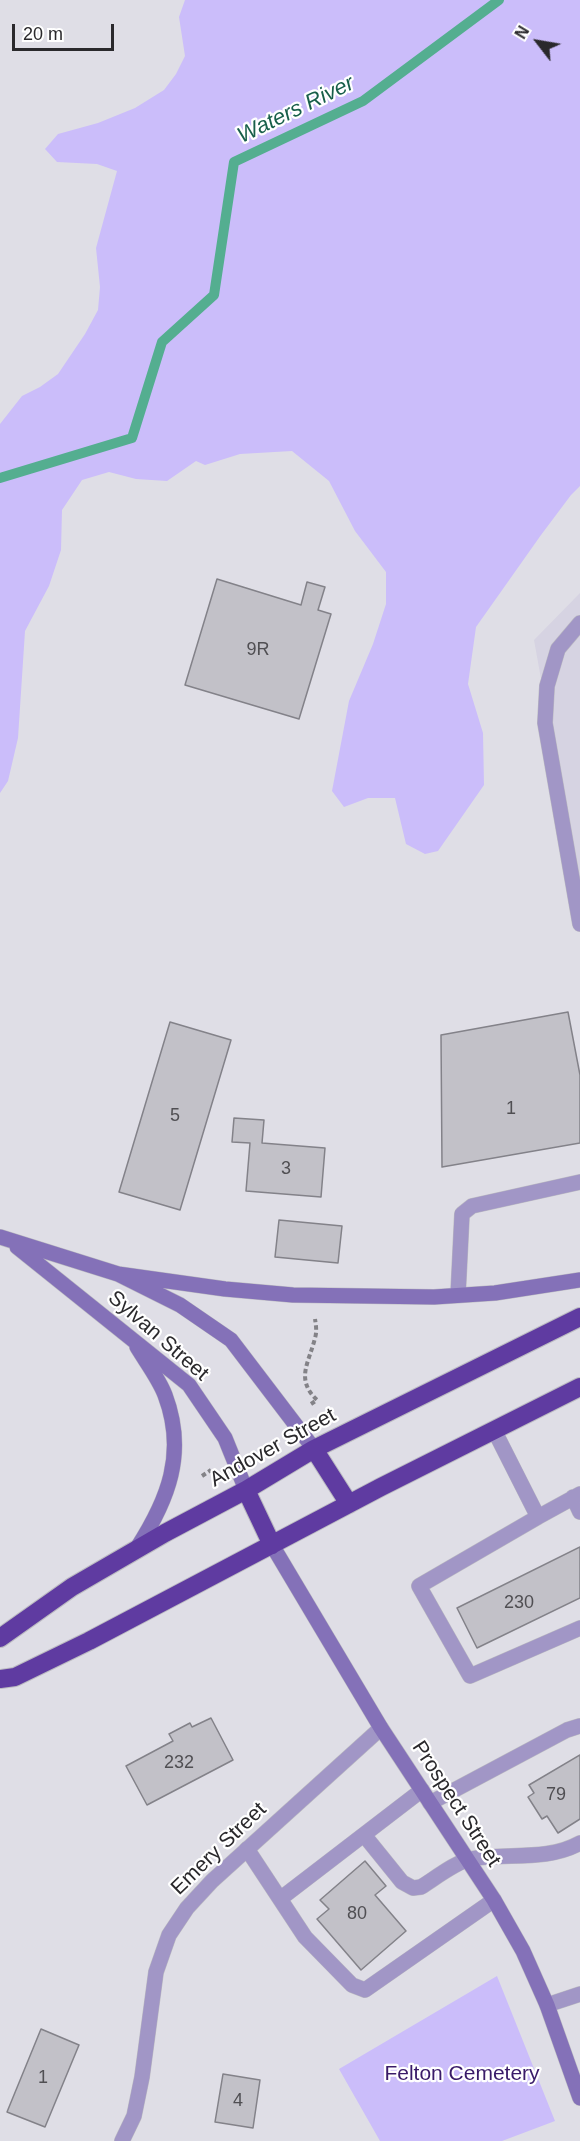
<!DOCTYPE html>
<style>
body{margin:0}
#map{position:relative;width:580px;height:2141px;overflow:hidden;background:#dfdee6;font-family:Arial,sans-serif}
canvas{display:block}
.north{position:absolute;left:508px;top:12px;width:60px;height:60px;-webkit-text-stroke:4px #fff;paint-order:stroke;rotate:301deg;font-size:16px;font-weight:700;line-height:24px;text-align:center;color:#2a292c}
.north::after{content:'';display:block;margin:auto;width:21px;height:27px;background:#2a292c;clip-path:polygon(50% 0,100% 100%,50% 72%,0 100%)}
.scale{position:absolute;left:12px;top:24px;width:102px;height:27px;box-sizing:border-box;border:3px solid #2a292c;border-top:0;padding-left:8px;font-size:18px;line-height:21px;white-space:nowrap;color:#2a292c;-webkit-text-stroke:4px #fff;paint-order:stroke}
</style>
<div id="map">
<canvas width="580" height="2141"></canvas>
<div class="north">N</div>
<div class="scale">20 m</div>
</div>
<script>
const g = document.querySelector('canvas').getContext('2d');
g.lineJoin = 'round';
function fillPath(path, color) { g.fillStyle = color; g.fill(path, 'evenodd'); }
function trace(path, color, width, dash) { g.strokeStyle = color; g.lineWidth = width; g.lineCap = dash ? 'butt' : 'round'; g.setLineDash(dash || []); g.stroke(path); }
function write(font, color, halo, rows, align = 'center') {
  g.font = font + ' Arial,sans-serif'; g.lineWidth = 4.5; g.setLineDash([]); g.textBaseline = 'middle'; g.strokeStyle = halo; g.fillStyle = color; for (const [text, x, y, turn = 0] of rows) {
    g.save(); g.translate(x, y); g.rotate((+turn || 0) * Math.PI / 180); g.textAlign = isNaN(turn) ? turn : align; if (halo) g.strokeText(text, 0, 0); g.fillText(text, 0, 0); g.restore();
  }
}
fillPath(new Path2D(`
 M580 593V895L534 640Z`), '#d6d3e2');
fillPath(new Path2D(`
 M185 0H580V486L571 495 541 535 476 627 468 684 483 733 484 785 438 851 425 854 406 844 395 798H368L344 807 332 791 349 701 373 644 386 604V572L355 531 329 481 292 451 240 454 205 465 196 461 167 481 136 479 109 472 82 480 62 510 61 550 49 586 25 631 18 738 8 781 0 793V424L22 396 40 387 58 374 85 334 98 310 100 287 96 248 117 171 97 164 57 162 45 149 58 134 98 123 135 108 164 90 176 74 185 56 179 17Z
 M497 1976 555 2121 502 2141H380L339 2069Z`), '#cbbdfa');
trace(new Path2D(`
 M0 478 132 438 162 342 214 295 234 162 363 101 499 0`), '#54ae90', 10);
const building = new Path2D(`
 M217 579 301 605 307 582 325 587 318 610 331 614 299 719 185 685Z
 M568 1012 580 1075V1143L442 1167 441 1035Z
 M170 1022 231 1040 180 1210 119 1192Z
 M234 1118 264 1120 262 1143 325 1148 321 1197 246 1191 250 1143 232 1142Z
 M279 1220 342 1226 338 1263 275 1257Z
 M580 1547V1598L477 1648 457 1608Z
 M211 1718 233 1760 147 1805 126 1766 173 1741 169 1734 190 1723 192 1727Z
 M580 1755V1819L558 1833 547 1816 542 1819 528 1797 534 1793 529 1785Z
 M365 1861 386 1886 375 1895 406 1931 361 1970 317 1919 329 1909 320 1900Z
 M41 2029 79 2045 45 2127 7 2112Z
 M223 2074 260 2080 253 2128 215 2122Z`);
fillPath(building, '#c2c1c8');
trace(building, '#838289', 1.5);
const lane = new Path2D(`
 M580 623 558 649 547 686 545 723 580 924
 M458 1295 462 1214 472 1206 580 1182
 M494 1430 538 1517 419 1586 470 1676 580 1628
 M573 1497 580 1512
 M538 1517 580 1494
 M430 1803 567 1730 580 1726
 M364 1835 402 1882 413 1888 421 1887C434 1879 456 1862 470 1859 506 1852 546 1862 580 1843
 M247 1849 305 1937 352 1985 365 1990 494 1900
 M280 1899 422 1790
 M547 2005 580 1994`);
const street = new Path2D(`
 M122 2141 134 2116 142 2077 156 1972 169 1935 187 1908 212 1881 381 1728`);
const secondary = new Path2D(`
 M0 1237 118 1274 180 1305 231 1340 314 1449
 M17 1247 189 1385 225 1438 246 1490
 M118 1274 225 1289 293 1295 365 1296 434 1297 495 1293 580 1280
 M272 1545 381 1728 494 1900 523 1951 547 2005 580 2098
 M137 1548C168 1500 187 1453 165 1395 159 1379 146 1362 137 1347`);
const highway = new Path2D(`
 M314 1449 349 1504
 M246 1490 272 1545
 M0 1638 72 1587 165 1533 246 1490 314 1449 580 1317
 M0 1679 15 1677 89 1641 381 1487 580 1387`);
trace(lane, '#bbbac1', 16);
trace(street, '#bbbac1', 16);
trace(secondary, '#bbbac1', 16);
trace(highway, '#bbbac1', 20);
trace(new Path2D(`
 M311 1404 317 1400C295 1379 309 1363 315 1338 317 1332 316 1325 315 1319
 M202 1476 211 1470`), '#838287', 4, [4.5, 3]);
trace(lane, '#a196c6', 15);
trace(street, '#a196c6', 15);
trace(secondary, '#8471b8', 15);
trace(highway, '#5f3ba1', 18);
write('18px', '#504f53', null, [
 ["9R",258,650],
 ["1",511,1109],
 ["5",175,1116],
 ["3",286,1169],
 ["230",519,1603],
 ["232",179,1763],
 ["79",556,1795],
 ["80",357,1914],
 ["1",43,2078],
 ["4",238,2101]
]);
write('21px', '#2a292c', '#fff', [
 ["Sylvan Street",158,1336,41],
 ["Andover Street",273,1448,-29],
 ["Prospect Street",456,1804,57],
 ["Emery Street",219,1849,-44]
]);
write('21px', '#391b69', '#fff', [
 ["Felton Cemetery",462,2074]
]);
write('italic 22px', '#185f4a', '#fff', [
 ["Waters River",296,110,-26]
]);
</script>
